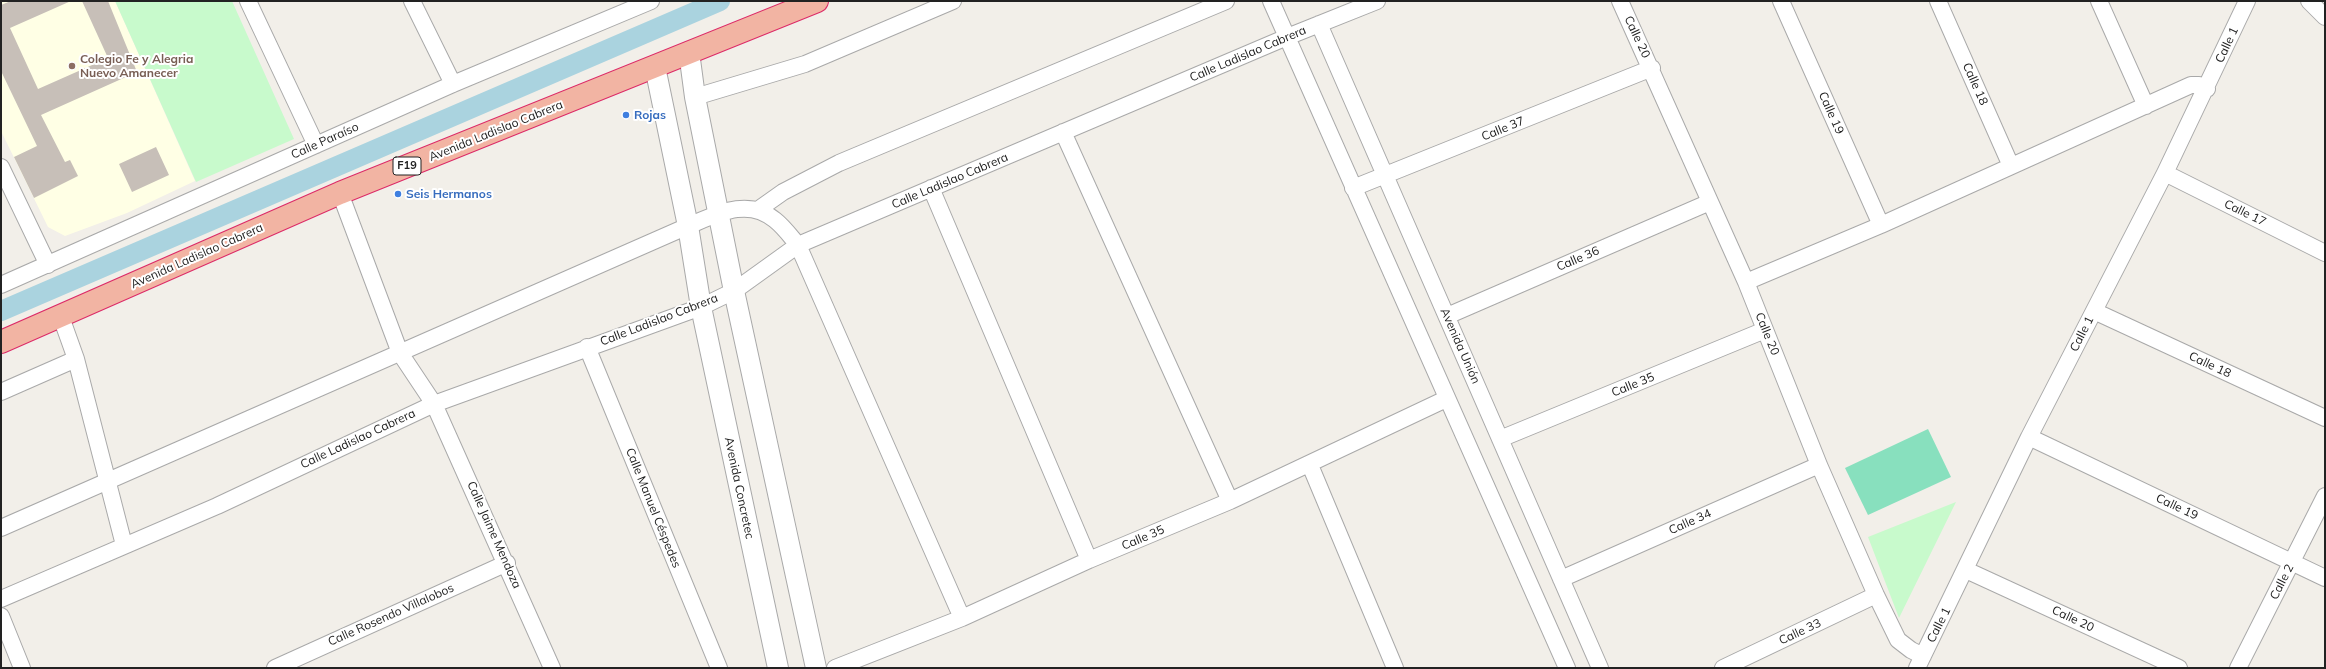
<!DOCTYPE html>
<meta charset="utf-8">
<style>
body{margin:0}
#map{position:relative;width:2326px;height:669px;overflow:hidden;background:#f2efe9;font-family:Mulish,sans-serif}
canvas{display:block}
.frame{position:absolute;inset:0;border:2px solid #222;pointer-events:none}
</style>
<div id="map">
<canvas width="2326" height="669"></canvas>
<div class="frame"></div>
</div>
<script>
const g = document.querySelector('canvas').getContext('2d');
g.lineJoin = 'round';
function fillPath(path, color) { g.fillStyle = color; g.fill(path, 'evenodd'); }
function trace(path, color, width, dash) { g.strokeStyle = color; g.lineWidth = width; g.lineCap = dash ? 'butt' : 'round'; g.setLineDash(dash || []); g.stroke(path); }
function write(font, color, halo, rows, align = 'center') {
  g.font = font + ' Mulish,sans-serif'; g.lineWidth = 4; g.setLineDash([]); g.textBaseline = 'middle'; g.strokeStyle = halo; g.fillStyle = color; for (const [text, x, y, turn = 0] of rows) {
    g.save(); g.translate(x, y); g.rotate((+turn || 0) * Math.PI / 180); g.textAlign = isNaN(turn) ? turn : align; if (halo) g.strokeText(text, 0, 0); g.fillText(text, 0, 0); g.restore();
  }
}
fillPath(new Path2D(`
 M1 1H115L195 181 127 213 65 236 48 227 1 131Z`), '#ffffe5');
fillPath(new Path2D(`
 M115 1H232L294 139 196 182Z
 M1956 502 1899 618 1868 537Z`), '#c8facc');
fillPath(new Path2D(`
 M1928 429 1951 477 1868 515 1845 468Z`), '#88e0be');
trace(new Path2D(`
 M1 311 720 1`), '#aad3df', 20);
fillPath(new Path2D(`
 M11 1H71L10 28 38 89 108 58 82 1H108L137 72 41 115 65 162 70 160 78 176 34 198 14 157 37 146 1 71V5Z
 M156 147 169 175 132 192 119 164Z`), '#c7bfb8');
const minor = new Path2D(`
 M248 1 316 145
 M412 1 453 84
 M1271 1 1567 668
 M1620 1 1746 282 1819 465 1876 595 1898 640 1911 650 1923 656
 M1781 1 1881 225
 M1938 1 2011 166
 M2099 1 2146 106
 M2309 1 2325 17
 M1319 24 1600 668
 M695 97 805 64 953 1
 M1063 132 1230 501
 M1 167 48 265
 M2165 173 2325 253
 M931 188 1089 560
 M1353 188 1652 68
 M340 193 400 353 434 404 552 668
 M759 209 783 192 839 163 1226 1
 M1746 282 1881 225 2191 85H2199L2207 89
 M1 285 453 84 651 1
 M2094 311 2325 418
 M1447 316 1710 202
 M61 317 76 359 124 545
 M587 347 719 668
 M1 392 76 359
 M2029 437 2325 578
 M1500 439 1765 330
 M1310 465 1395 668
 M1 528 688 226C717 214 748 197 775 220 784 227 791 237 798 245L962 618
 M1966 570 2179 668
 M1561 579 1819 465
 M1 599 217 506 434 404 701 307 734 291 798 245 1287 37 1377 1
 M1 616 22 668
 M275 668 507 563
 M835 668 962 618 1089 560 1230 501 1446 399
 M1723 668 1876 595
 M1917 668 2029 437 2165 173 2247 1
 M2238 668 2325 496`);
const tertiary = new Path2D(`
 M689 52 695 97 734 291 816 668
 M655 67 688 226 701 307 778 668`);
const trunk = new Path2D(`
 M1 342 340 193 817 1`);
trace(minor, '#a9a9a9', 18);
trace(tertiary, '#a9a9a9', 22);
trace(trunk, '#dc2a67', 24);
trace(minor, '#fff', 16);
trace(tertiary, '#fff', 20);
trace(trunk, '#f2b4a3', 22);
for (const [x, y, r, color] of [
 [72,66,4,"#8d6e63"],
 [626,115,4,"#3f7fe0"],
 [398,194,4,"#3f7fe0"]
]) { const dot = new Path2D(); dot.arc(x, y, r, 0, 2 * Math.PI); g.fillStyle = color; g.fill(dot); trace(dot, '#fff', 1.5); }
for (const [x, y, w] of [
 [407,166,28]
]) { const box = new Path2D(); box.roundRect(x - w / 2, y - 9, w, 18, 3); g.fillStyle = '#fff'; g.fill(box); trace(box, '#222', 1); }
write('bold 11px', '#222', null, [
 ["F19",407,166]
]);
write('12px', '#222', '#fff', [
 ["Calle 20",1637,37,65],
 ["Calle 1",2227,45,-65],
 ["Calle Ladislao Cabrera",1248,54,-23],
 ["Calle 18",1975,84,66],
 ["Calle 19",1831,113,66],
 ["Calle 37",1503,129,-22],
 ["Avenida Ladislao Cabrera",496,131,-22],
 ["Calle Paraíso",325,141,-24],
 ["Calle Ladislao Cabrera",950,181,-23],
 ["Calle 17",2245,213,26],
 ["Avenida Ladislao Cabrera",197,256,-24],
 ["Calle 36",1578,259,-23],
 ["Calle Ladislao Cabrera",659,320,-21],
 ["Calle 20",1767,334,68],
 ["Calle 1",2082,334,-63],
 ["Avenida Unión",1460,346,66],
 ["Calle 18",2210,365,25],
 ["Calle 35",1633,385,-22],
 ["Calle Ladislao Cabrera",358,439,-25],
 ["Avenida Concretec",739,488,78],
 ["Calle 19",2177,507,25],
 ["Calle Manuel Céspedes",653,508,68],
 ["Calle 34",1690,522,-24],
 ["Calle Jaime Mendoza",494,535,66],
 ["Calle 35",1143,538,-23],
 ["Calle 2",2282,582,-63],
 ["Calle Rosendo Villalobos",391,615,-24],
 ["Calle 20",2073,619,25],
 ["Calle 1",1939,625,-63],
 ["Calle 33",1800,632,-25]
]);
write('bold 12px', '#785e54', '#fff', [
 ["Colegio Fe y Alegria",80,59],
 ["Nuevo Amanecer",80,73]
], 'left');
write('bold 12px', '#366cbe', '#fff', [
 ["Rojas",634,115],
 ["Seis Hermanos",406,194]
], 'left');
</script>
